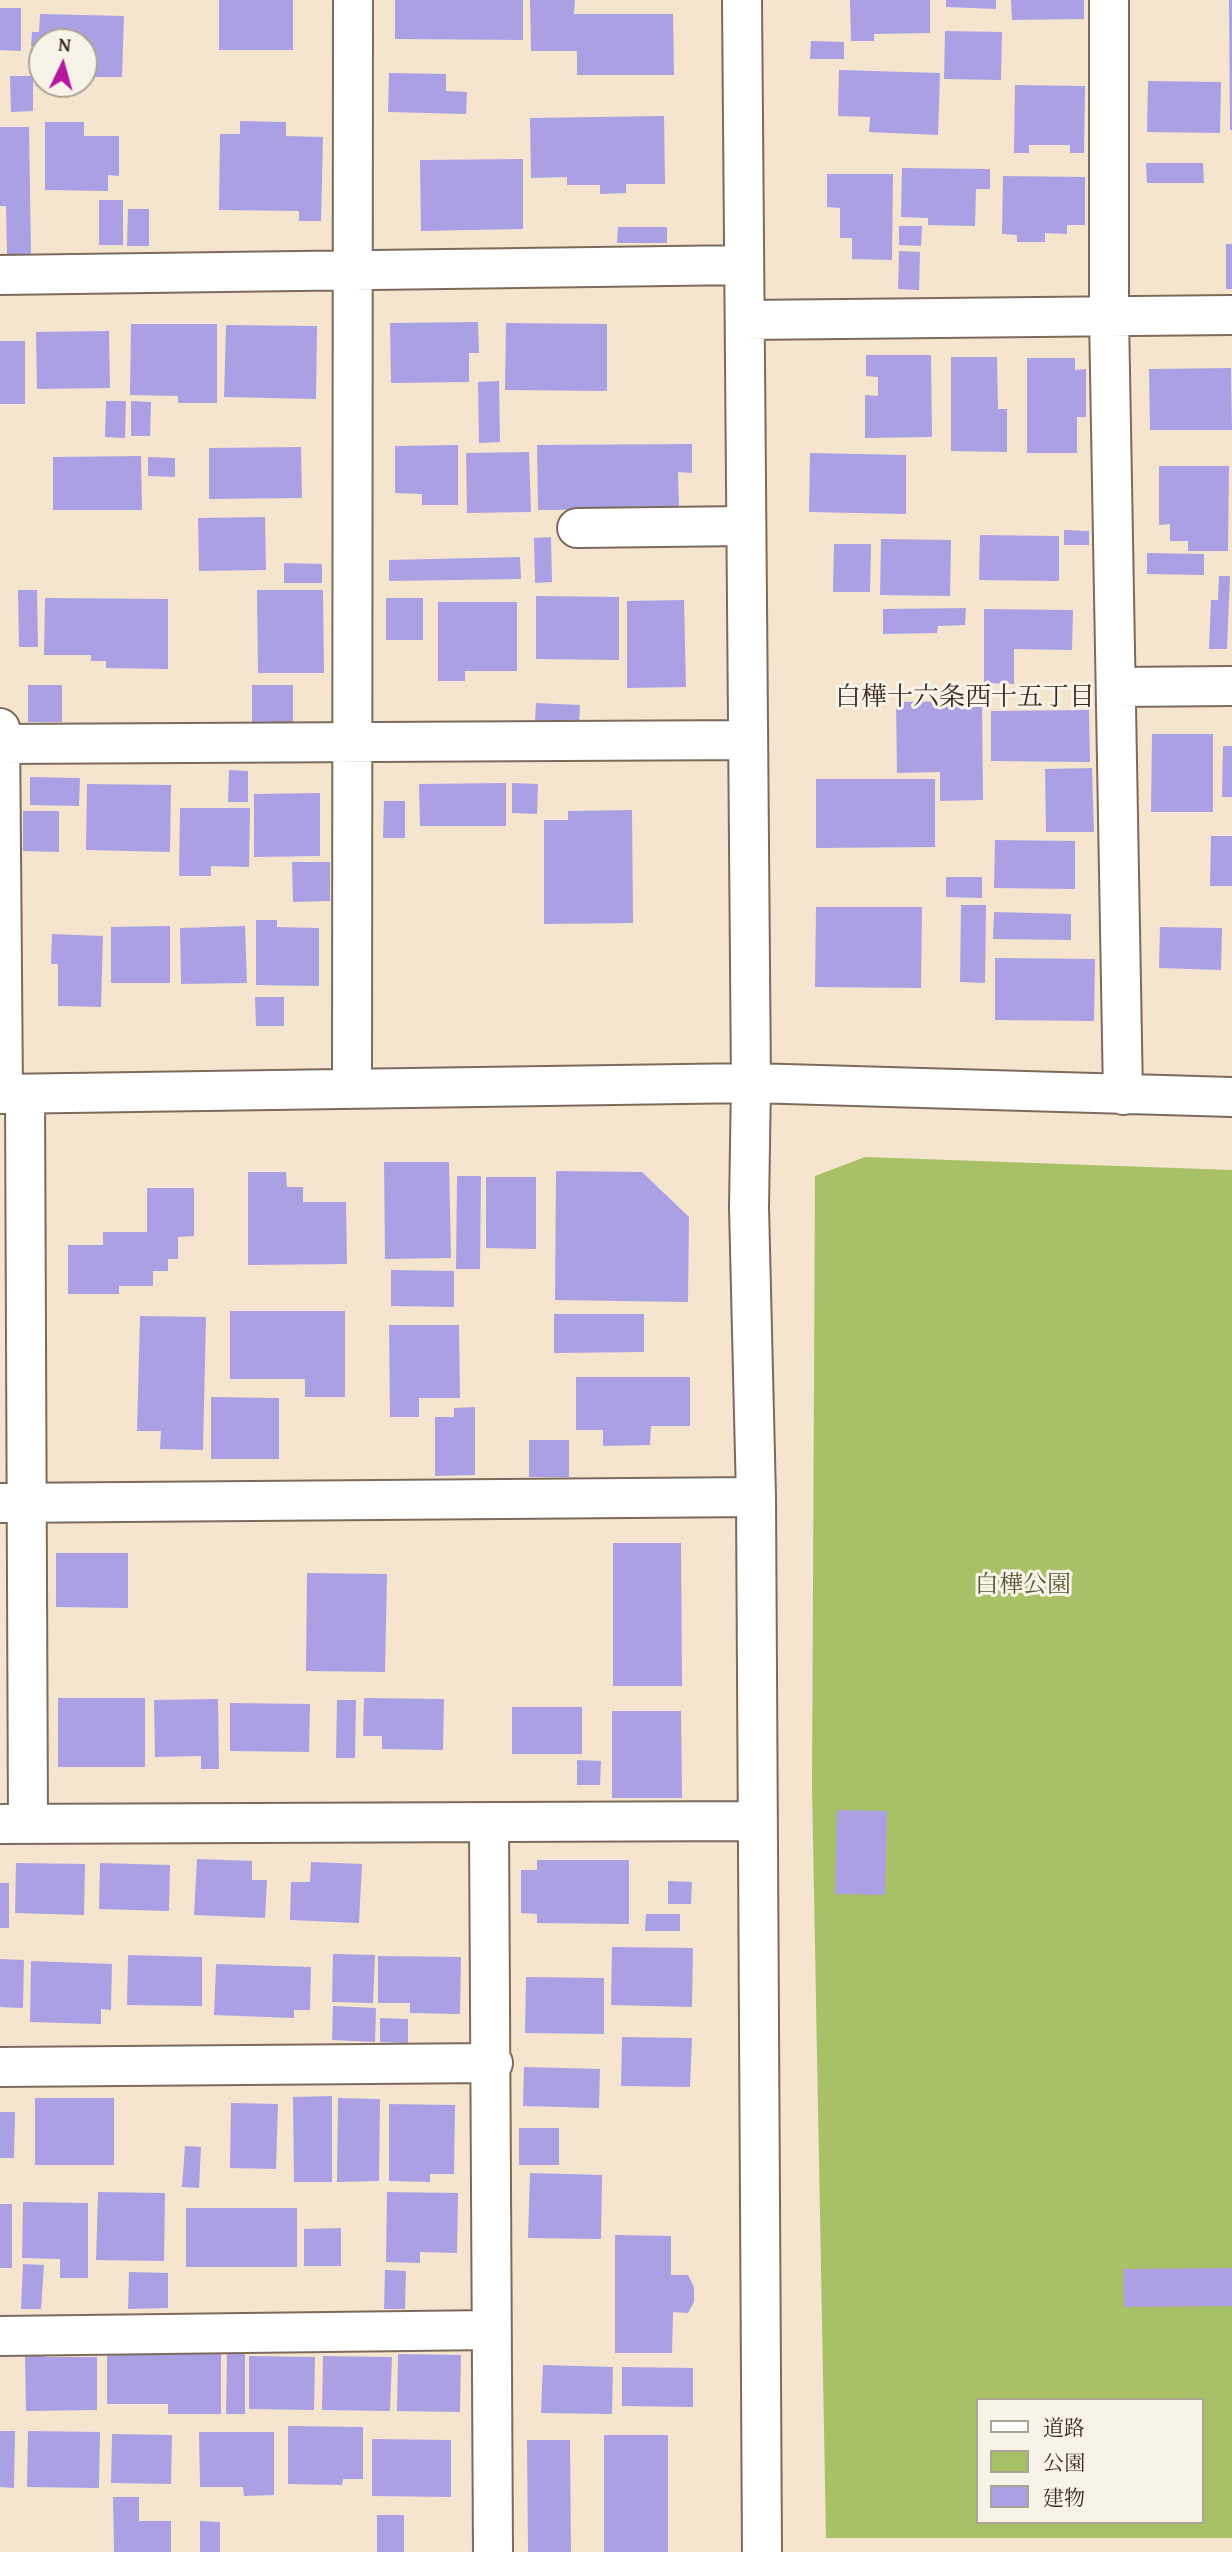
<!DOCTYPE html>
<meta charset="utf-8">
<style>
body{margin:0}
#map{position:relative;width:1232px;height:2552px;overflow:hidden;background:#f5e5cf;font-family:"Gentium Book Plus","Noto Serif JP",serif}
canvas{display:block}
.legend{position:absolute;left:976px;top:2398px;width:228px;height:126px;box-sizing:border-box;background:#f7f3e8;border:2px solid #aca397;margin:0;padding:9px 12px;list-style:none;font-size:21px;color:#3b2a1e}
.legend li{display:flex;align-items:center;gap:14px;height:35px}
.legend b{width:35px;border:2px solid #aca397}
.north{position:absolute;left:28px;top:28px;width:70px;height:70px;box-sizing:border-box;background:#f7f3e8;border:2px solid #aca397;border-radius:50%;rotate:5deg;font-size:19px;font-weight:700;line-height:28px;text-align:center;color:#3b2a1e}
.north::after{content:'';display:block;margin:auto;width:24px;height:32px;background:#b5179e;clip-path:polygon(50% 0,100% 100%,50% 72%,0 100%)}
</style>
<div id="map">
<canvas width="1232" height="2552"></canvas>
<ul class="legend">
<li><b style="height:9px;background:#fff"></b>道路</li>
<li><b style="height:19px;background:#a8c166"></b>公園</li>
<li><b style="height:19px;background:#aba0e3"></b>建物</li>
</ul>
<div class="north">N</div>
</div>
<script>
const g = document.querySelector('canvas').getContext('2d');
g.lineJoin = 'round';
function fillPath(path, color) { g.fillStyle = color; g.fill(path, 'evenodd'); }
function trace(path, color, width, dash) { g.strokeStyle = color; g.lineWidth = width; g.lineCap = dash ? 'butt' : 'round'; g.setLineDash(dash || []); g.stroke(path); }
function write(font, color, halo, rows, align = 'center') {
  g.font = font + ' "Gentium Book Plus","Noto Serif JP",serif'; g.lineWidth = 6; g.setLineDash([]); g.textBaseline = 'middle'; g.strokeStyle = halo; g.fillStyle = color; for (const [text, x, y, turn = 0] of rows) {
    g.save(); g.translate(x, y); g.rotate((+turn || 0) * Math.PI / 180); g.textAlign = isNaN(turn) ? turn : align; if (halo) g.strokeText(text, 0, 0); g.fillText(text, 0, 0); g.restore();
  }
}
fillPath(new Path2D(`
 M865 1157 1232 1170V2538H826L812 1785 815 1176ZM978 2400H1202V2522H978Z`), '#a8c166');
fillPath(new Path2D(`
 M219 0H293V50H219Z
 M395 0H523V40L395 39Z
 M530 0H575L574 14H673L674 75H577V51H531Z
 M850 0H930V33L874 34V41H851Z
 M946 0H996V9L946 7Z
 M1011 0H1084V19L1012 20Z
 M1229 0H1232V130H1230Z
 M0 8H21V51L0 50Z
 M40 14 124 16 122 77H84V42H42V46H31L32 32H39Z
 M945 31 1002 32 1001 80 944 79Z
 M811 41 844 42V59H810Z
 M839 70 940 73 938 135 869 132 870 117 838 116Z
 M389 73 446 74V91L467 92 466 114 388 112Z
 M10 76H33V111L11 112Z
 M1148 81 1221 82 1220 133 1147 132Z
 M1015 85 1085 86 1084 153H1070V145H1029V153H1014Z
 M664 116 665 184H626V193L600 194V185H567V177L531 178 530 118Z
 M240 121 286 122V136L323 137 321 221H299V211L219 210 220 134H240Z
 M45 122H84V136H119V176L108 175V191L45 190Z
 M0 127H29L31 254 7 255 6 206H0Z
 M523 159V229L421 231 420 160Z
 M1146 163H1203L1204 183H1147Z
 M902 168 990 169V189H976L975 226 928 225V218L901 217Z
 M827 174H893L892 260 852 259V238H840V208L827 207Z
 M1003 176 1085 177V225H1067V234L1045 233V242H1017V235L1002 234Z
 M99 200H123V245H99Z
 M128 209H149V246H127Z
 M899 226H922L921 246 899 245Z
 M618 227H667V243H617Z
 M1226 244H1232V289H1226Z
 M899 251 920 252 919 290 898 289Z
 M478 322 479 353H469V382L391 383 390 323Z
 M506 323 607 324V391L505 390Z
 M131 324H217V403H178V396L130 395Z
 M226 325 317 326 316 399 224 397Z
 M109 331 110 388 37 389 36 332Z
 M0 341H25V404H0Z
 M866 355H931L932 437 865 438V395L878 396V377L866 376Z
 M951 357H997L998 409H1007V452L951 451Z
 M1027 358H1075V370L1086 369V417H1077V453H1027Z
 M1231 368 1232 430H1150L1149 369Z
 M499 381 500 442 479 443 478 382Z
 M106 401H126L125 438 105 437Z
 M131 401 151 402 150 436H131Z
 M692 444V473L678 472 679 509 538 510 537 445Z
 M458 445V505H422V494L395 493V446Z
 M301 447 302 498 209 499V448Z
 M529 452 531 512 467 513 466 453Z
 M810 453 906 455V514L809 512Z
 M141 456 142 510H53V457Z
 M148 457 175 458V477L148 476Z
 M1159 466H1229L1228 551H1188V541H1170V524L1159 525Z
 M265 517 266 570 199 571 198 518Z
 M1064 530 1089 531V545H1064Z
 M980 535 1059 536V581L979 580Z
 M551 537 552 582 535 583 534 538Z
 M881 539 951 540 950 596 880 595Z
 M834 544H871L870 592H833Z
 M1147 553 1204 554V575L1147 574Z
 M520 557 521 579 389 581V560Z
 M284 563 322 564V583H284Z
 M1219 576H1230L1227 649H1209L1211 600H1218Z
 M18 590H37L38 647H19Z
 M257 590H323L324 673H258Z
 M536 596 619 597V660L536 659Z
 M45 598 168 599V669L106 668V661H91V655H44Z
 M386 598H423V640H386Z
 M684 600 686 687 627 688V601Z
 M438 602H517V671H465V681H438Z
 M966 608 965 625 938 626 937 633 883 634V609Z
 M984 609 1073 610 1072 650 1014 649V684L984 683Z
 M28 685H62V722H28Z
 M252 685H293V724H252Z
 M982 701 983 800 940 801V772L897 773 896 702Z
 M536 703 580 705 579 724 535 722Z
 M1089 710 1090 762 991 761V711Z
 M1152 734H1213V812H1151Z
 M1223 746H1232V797H1222Z
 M1092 768 1094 832H1046L1045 769Z
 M229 770 248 771V802H228Z
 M30 777 80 778 79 806 30 805Z
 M816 779H935V847L816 848Z
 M506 783V826H420L419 784Z
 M512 783 538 784 537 814 512 813Z
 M87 784 171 785 170 852 86 850Z
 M320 793V856L254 857V794Z
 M384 801H405V838H383Z
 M180 808H250L249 867 211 866V876H179Z
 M632 810 633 923 544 924V820H568V811Z
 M23 811H59V852L23 851Z
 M1211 836H1232V886H1210Z
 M995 840 1075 841V889L994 888Z
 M292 862H330V901L293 902Z
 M946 877H982V898L946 897Z
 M961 905H986L985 983 960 982Z
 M816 907H922L921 988 815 987Z
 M994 912 1071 914V940L993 939Z
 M256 920H277V927L319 928V986L256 985Z
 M170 926V983H111V927Z
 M245 926 247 983 181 984 180 928Z
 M1160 927 1222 928 1221 970 1159 968Z
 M52 934 103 936 101 1007 58 1006V964H51Z
 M995 958 1095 959 1094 1021 995 1020Z
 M255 997H284V1026H256Z
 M384 1162H449L451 1258 385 1259Z
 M556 1171 642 1172 689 1217 688 1302 555 1300Z
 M248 1172H286L287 1187H303V1202H346L347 1264 248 1265Z
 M457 1176H481L480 1269H456Z
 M486 1177H536V1249L486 1248Z
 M147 1188H194V1236L178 1237V1259H168V1271H153V1286H119V1294H68V1245H103V1232H147Z
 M391 1270 454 1271V1307L391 1306Z
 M230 1311H345V1397H305V1379H230Z
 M554 1314H644V1352L554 1353Z
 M140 1316 206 1317 203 1450 160 1449 161 1431H137Z
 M389 1325H459L460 1398H419V1417H390Z
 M576 1377H690V1426H651L650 1445 603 1446V1430H576Z
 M211 1397 279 1398V1459H211Z
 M475 1407V1475L435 1476V1417H454V1408Z
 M529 1440H569V1477H529Z
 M613 1543H681L682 1686H613Z
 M56 1553H128V1608L56 1607Z
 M307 1573 387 1574 385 1672 306 1671Z
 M58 1698H145V1767H58Z
 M364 1698 444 1699 443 1750 382 1749V1736H363Z
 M218 1699 219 1769H201V1756L155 1757 154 1700Z
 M337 1700H356L355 1758H336Z
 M230 1703 310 1704 309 1752 230 1751Z
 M512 1707H582V1754H512Z
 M612 1711H681L682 1798H612Z
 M577 1760 601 1761 600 1785H577Z
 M837 1810 887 1811 885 1895 835 1894Z
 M197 1859 252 1861V1880H267L265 1918 194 1915Z
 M537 1860H629V1924L537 1923V1914L521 1913V1870H537Z
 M311 1862 362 1864 359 1923 290 1920 291 1882H310Z
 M16 1863 85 1864 84 1915 15 1913Z
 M100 1863 170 1865 169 1911 99 1909Z
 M668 1881 692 1882 691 1904H668Z
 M0 1883H9V1928H0Z
 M646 1914H680V1931H645Z
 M612 1947 693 1948 692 2007 611 2005Z
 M333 1954 375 1955 373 2003 332 2002Z
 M128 1955 202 1957V2006L127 2005Z
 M378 1956 461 1957 460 2014 410 2013V2003H378Z
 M0 1959 24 1960 23 2008 0 2007Z
 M31 1961 112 1964 111 2010 101 2009V2024L30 2022Z
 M216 1964 311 1967 310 2010H294V2018L214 2015Z
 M526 1977 604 1978V2034L525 2033Z
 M333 2006 376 2008 375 2042 332 2040Z
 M380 2018 408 2019V2043L380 2042Z
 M622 2037 692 2038 690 2087 621 2086Z
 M524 2067 600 2069 599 2108 523 2106Z
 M332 2096V2182H294L293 2097Z
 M35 2098H114V2165H35Z
 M338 2098 380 2099 379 2181 337 2182Z
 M231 2103 278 2104 276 2169 230 2168Z
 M389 2104 455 2105 454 2174H430V2182L389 2181Z
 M0 2112H15L14 2158H0Z
 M519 2128H559V2165H519Z
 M185 2146 201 2147 199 2188 182 2187Z
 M530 2173 602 2175 601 2239 528 2238Z
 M98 2192 165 2193 164 2261 96 2260Z
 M387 2192 458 2193 457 2253 420 2252V2263L386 2262Z
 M23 2202 88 2203V2278H60V2259L22 2258Z
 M0 2204H12V2268H0Z
 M186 2208H297V2267H186Z
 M341 2228V2266H304V2229Z
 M615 2235 671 2236V2275H688L694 2287V2302L688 2313 673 2312 672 2353H615Z
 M23 2264 44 2265 41 2309H21Z
 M1232 2268V2306L1124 2307 1123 2269Z
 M385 2270 406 2271 405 2309H384Z
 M129 2272 168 2273V2308L128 2309Z
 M107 2352H221V2414H168V2404H107Z
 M227 2352H245V2414H226Z
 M25 2353H45V2357H97V2410L26 2411Z
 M398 2354 461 2355 460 2412 397 2411Z
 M249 2356 315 2357 314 2410 249 2409Z
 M323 2356 392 2357 390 2411 322 2410Z
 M543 2365 613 2367 612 2414 541 2413Z
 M622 2367 693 2368V2407L622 2406Z
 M288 2426 363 2427V2479H343L342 2485 288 2484Z
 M0 2431H15L14 2488 0 2487Z
 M28 2431 100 2432 99 2488 27 2487Z
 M199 2432H274V2495L244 2496 243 2487H200Z
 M112 2434 172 2435 171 2484 111 2483Z
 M604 2435H668V2552H604Z
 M372 2439 451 2440V2497L372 2496Z
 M527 2440H570L571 2552H528Z
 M113 2497H139V2521H171V2552H114Z
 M377 2515H404V2552H377Z
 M200 2521 220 2522V2552H200Z`), '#aba0e3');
const minor = new Path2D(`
 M742 0 751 1083 749 1207 756 1497 762 2552
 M1109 0V316L1123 1095
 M0 275 744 265
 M745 320 1232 315
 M577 528 746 526
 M1117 687 1232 686
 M0 728 3 1094
 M0 744 748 740
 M352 1088 353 0
 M0 1094 751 1083 1232 1097
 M25 1094 28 1824
 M0 1503 756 1497
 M489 1822 493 2552
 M0 1824 756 1821
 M0 2067 493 2063
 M0 2336 491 2330`);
trace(minor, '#7c6b5c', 42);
trace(minor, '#fff', 38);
write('24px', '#5c5734', '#f7f3e8', [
 ["白樺公園",1023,1586]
]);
write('26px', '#3b2a1e', '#f7f3e8', [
 ["白樺十六条西十五丁目",965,698]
]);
</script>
